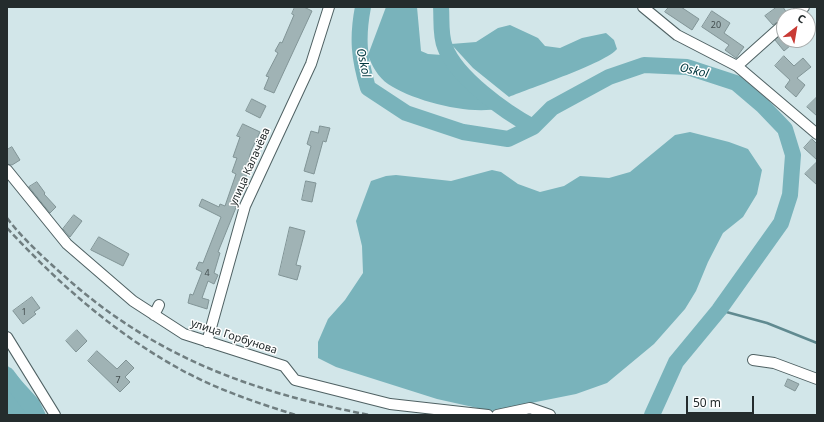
<!DOCTYPE html>
<meta charset="utf-8">
<style>
body{margin:0}
#map{position:relative;width:824px;height:422px;overflow:hidden;background:#d2e6e9;font-family:"Noto Sans",sans-serif}
canvas{display:block}
.frame{position:absolute;inset:0;border:8px solid #242c2d;pointer-events:none}
.north{position:absolute;left:776px;top:8px;width:40px;height:40px;box-sizing:border-box;background:#fff;border:1px solid #a7abab;border-radius:50%;rotate:31deg;font-size:11px;font-weight:700;line-height:16px;text-align:center;color:#242c2d}
.north::after{content:'';display:block;margin:auto;width:14px;height:18px;background:#c93b35;clip-path:polygon(50% 0,100% 100%,50% 72%,0 100%)}
.scale{position:absolute;left:686px;top:396px;width:68px;height:18px;box-sizing:border-box;border:2px solid #242c2d;border-top:0;padding-left:5px;font-size:12px;line-height:14px;white-space:nowrap;color:#242c2d;-webkit-text-stroke:3px #fff;paint-order:stroke}
</style>
<div id="map">
<canvas width="824" height="422"></canvas>
<div class="frame"></div>
<div class="north">С</div>
<div class="scale">50 m</div>
</div>
<script>
const g = document.querySelector('canvas').getContext('2d');
g.lineJoin = 'round';
function fillPath(path, color) { g.fillStyle = color; g.fill(path, 'evenodd'); }
function trace(path, color, width, dash) { g.strokeStyle = color; g.lineWidth = width; g.lineCap = dash ? 'butt' : 'round'; g.setLineDash(dash || []); g.stroke(path); }
function write(font, color, halo, rows, align = 'center') {
  g.font = font + ' "Noto Sans",sans-serif'; g.lineWidth = 3; g.setLineDash([]); g.textBaseline = 'middle'; g.strokeStyle = halo; g.fillStyle = color; for (const [text, x, y, turn = 0] of rows) {
    g.save(); g.translate(x, y); g.rotate((+turn || 0) * Math.PI / 180); g.textAlign = isNaN(turn) ? turn : align; if (halo) g.strokeText(text, 0, 0); g.fillText(text, 0, 0); g.restore();
  }
}
fillPath(new Path2D(`
 M386 7H417L421 51 428 54 442 55 464 79 500 108C472 116 413 101 388 84 378 77 372 66 368 55Z
 M510 25 538 38 545 46 560 48 582 38 606 33 614 40 617 49C606 63 530 88 509 97L473 68 451 44 476 42 498 28Z
 M690 132 729 142 748 149 762 170 757 194 743 217 723 233 708 262 696 291 685 309 654 344 607 383 576 394 491 411 437 399 336 367 318 358V342L328 319 345 300 363 273 362 246 356 221 371 181 386 176 396 175 451 181 492 170 501 172 518 184 540 192 564 186 580 176 609 178 630 172 675 135Z
 M7 365 39 400 46 415H7Z`), '#79b3bb');
trace(new Path2D(`
 M719 310 767 323 817 343`), '#608a90', 2.5);
trace(new Path2D(`
 M363 7C357 38 359 58 368 88L406 113 463 132 508 139 533 127 552 108 609 77 644 65 687 67 736 83 763 106 785 129 793 155 790 195 781 223 719 310 676 362 652 415
 M441 7C442 20 440 35 445 47 456 77 505 112 533 127
 M7 375 37 415`), '#79b3bb', 16);
const building = new Path2D(`
 M295 7H304L312 11 274 93 264 89 269 77 266 76 278 53 275 51 280 42 282 43 294 15 292 14Z
 M669 7H681L699 19 692 30 665 12Z
 M777 7H783L788 15 773 25 765 16Z
 M712 11 730 23 724 33 744 47 736 58 725 50 729 45 702 27Z
 M784 33V40H797L784 51 775 40Z
 M784 56 794 66 803 58 811 67 797 78 805 85 796 97 785 87 790 80 775 66Z
 M817 97V116L807 107Z
 M252 99 266 106 260 118 246 111Z
 M243 124 260 132 251 151 248 163 250 164 235 210 218 252 220 253 214 273 218 275 214 284 208 281 202 298 209 300 207 309 188 303 190 294 193 295 202 272 196 269 199 262 203 263 221 217 199 206 202 199 219 207 220 204 225 206 236 174 232 172 237 158 233 157 240 137 237 136Z
 M320 126 330 128 326 142 323 141 314 174 304 171 311 146 307 144 311 131 318 133Z
 M812 139 817 144V160L804 148Z
 M12 147 20 160 12 165 7 164V150Z
 M817 162V185L805 174Z
 M306 181 316 183 312 202 302 200Z
 M37 182 45 193 44 194 56 207 50 213 29 187Z
 M74 215 82 221 70 237 63 229Z
 M290 227 305 231 296 265 301 266 297 280 279 275Z
 M99 237 129 254 123 266 91 250Z
 M32 297 40 308 34 312 36 314 23 324 13 311Z
 M77 330 87 341 76 352 66 341Z
 M97 351 117 369 126 360 134 368 125 377 130 382 120 392 88 361Z
 M788 379 799 384 795 391 785 386Z`);
fillPath(building, '#a0b3b5');
trace(building, '#819496', 1);
const minor = new Path2D(`
 M643 7 677 35 737 66 817 134
 M794 16 804 7
 M737 66 784 24
 M7 170 67 244 133 301 184 334 284 366 295 380 390 404 488 415
 M154 315 159 305
 M7 337 55 415
 M207 342 245 206 311 64 329 7
 M753 360 774 363 817 379
 M497 415 530 408 550 415`);
trace(minor, '#4f6163', 12);
trace(minor, '#fff', 10);
trace(new Path2D(`
 M7 218C22 238 43 257 62 274 154 357 249 391 369 415
 M7 228C57 282 113 332 178 368 213 388 257 403 296 415`), '#707e80', 2.5, [6, 3]);
write('9px', '#434e4f', null, [
 ["20",716,25],
 ["4",207,273],
 ["1",24,312],
 ["7",118,380]
]);
write('11px', '#242c2d', '#fff', [
 ["улица Калачёва",250,167,-66],
 ["улица Горбунова",234,337,18]
]);
write('italic 12px', '#00373e', '#fff', [
 ["Oskol",363,63,78],
 ["Oskol",694,71,13]
]);
</script>
